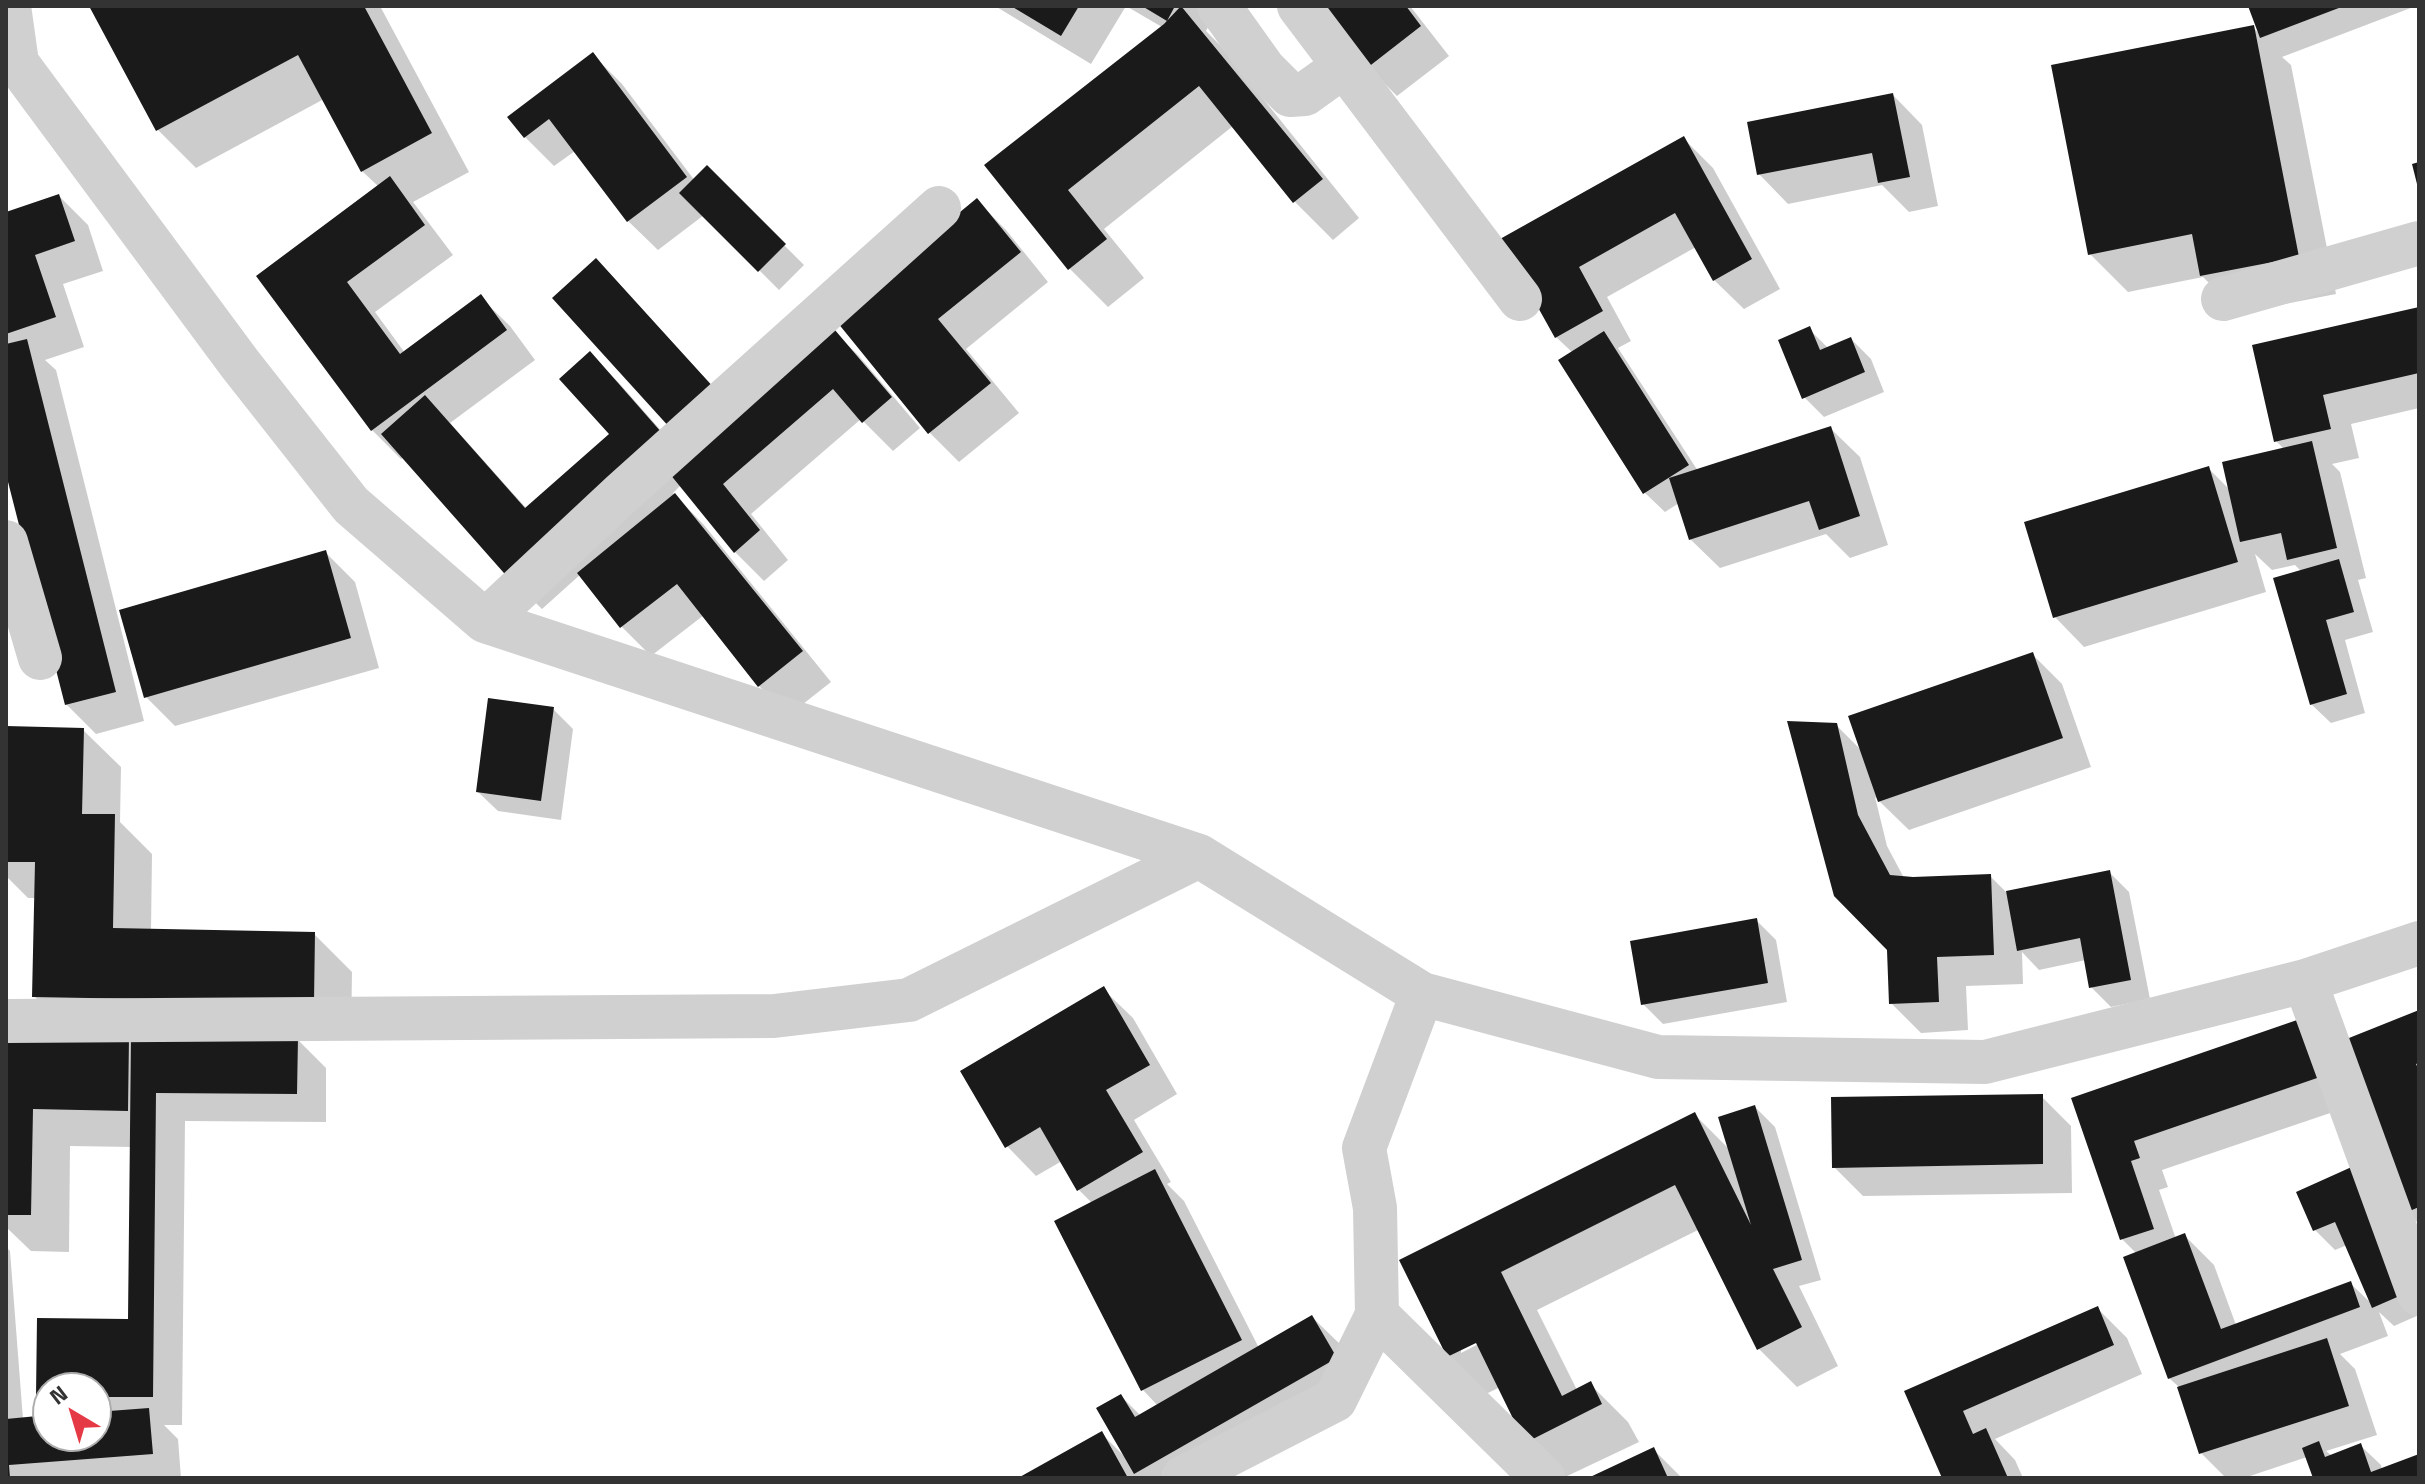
<!DOCTYPE html>
<style>
body{margin:0}
#map{position:relative;width:2425px;height:1484px;overflow:hidden;background:#fff;font-family:"Titillium Web",sans-serif}
canvas{display:block}
.frame{position:absolute;inset:0;border:8px solid #333;pointer-events:none}
.north{position:absolute;left:32px;top:1372px;width:80px;height:80px;box-sizing:border-box;background:#fff;border:2px solid #adadad;border-radius:50%;rotate:322deg;font-size:22px;font-weight:700;line-height:32px;text-align:center;color:#333}
.north::after{content:'';display:block;margin:auto;width:28px;height:36px;background:#e63946;clip-path:polygon(50% 0,100% 100%,50% 72%,0 100%)}
</style>
<div id="map">
<canvas width="2425" height="1484"></canvas>
<div class="frame"></div>
<div class="north">N</div>
</div>
<script>
const g = document.querySelector('canvas').getContext('2d');
g.lineJoin = 'round';
function fillPath(path, color) { g.fillStyle = color; g.fill(path, 'evenodd'); }
function trace(path, color, width, dash) { g.strokeStyle = color; g.lineWidth = width; g.lineCap = dash ? 'butt' : 'round'; g.setLineDash(dash || []); g.stroke(path); }
fillPath(new Path2D(`
 M91 6H380L469 172 413 202 453 255 375 312 405 353 480 297 510 326 535 360 450 423 527 509 612 434 590 354 619 383 679 451 596 260 732 407 828 326 858 355 920 428 893 451 861 419 751 514 788 560 764 581 735 552 681 485 673 493 704 525 831 682 789 715 759 686 704 615 651 656 622 627 581 574 542 609 512 580 404 457 401 459 372 430 259 276 379 187 362 171 324 99 196 168 158 130Z
 M995 6H1126L1091 64Z
 M1126 6H1219L1206 31 1220 45 1359 218 1333 240 1295 202 1233 126 1104 229 1144 278 1108 307 1070 269 986 165 1162 27Z
 M1320 6H1410L1449 56 1397 96 1368 67Z
 M2250 6H2416L2282 57 2291 65 2336 294 2239 313 2203 277 2128 292 2090 254 2253 27 2261 36Z
 M592 54 622 84 695 181 707 168 804 265 779 290 704 215 658 250 628 221 575 151 554 166 525 137Z
 M1893 95 1922 125 1938 206 1909 212 1882 185 1788 204 1759 174Z
 M1684 139 1713 168 1780 289 1744 309 1714 280 1696 247 1607 297 1631 341 1618 348 1698 471 1830 428 1860 457 1888 545 1850 558 1826 534 1720 568 1690 539 1679 503 1665 512 1645 493 1573 353 1556 337 1503 240Z
 M59 196 88 225 103 271 63 284 84 347 45 360 56 370 144 721 96 734 66 704 6 466V214Z
 M977 201 1006 230 1048 282 966 349 1019 413 959 462 930 433 835 318Z
 M2419 309V408L2351 424 2359 458 2332 464 2340 472 2366 578 2358 580 2373 632 2345 640 2365 713 2331 723 2311 704 2302 572 2295 565 2272 570 2255 554 2266 592 2084 647 2055 617 2208 468 2230 490 2284 449 2276 441 2254 347Z
 M1809 329 1829 349 1851 339 1871 359 1884 392 1824 417 1804 397Z
 M326 553 355 582 379 668 175 726 146 697Z
 M2032 654 2062 684 2091 767 1909 830 1875 797 1887 846 1904 878 1990 876 2007 893 2109 872 2129 892 2150 999 2111 1007 2091 987 2086 960 2039 970 2022 952 2023 984 1966 986 1968 1030 1921 1033 1891 1003 1889 949 1836 725 1863 752Z
 M553 709 573 729 561 820 498 811 478 792Z
 M6 728 83 730 121 767 120 822 152 854 151 931 314 934 352 972 351 1039 296 1038 326 1068V1122L185 1121 182 1425H164L178 1439 181 1478H6V1247L10 1251 23 1419 48 1417V1436H96V1388H48V1405L38 1395 130 1321 132 1147 70 1146 69 1252 31 1251 6 1227V1037L76 1038 34 996 36 898H28L6 876Z
 M1756 920 1776 940 1787 1002 1663 1024 1643 1004Z
 M1103 989 1133 1018 1177 1094 1134 1120 1171 1182 1167 1184 1184 1201 1259 1348 1312 1317 1342 1346 1365 1388 1208 1478H1022L1101 1433 1125 1457 1121 1396 1141 1416 1158 1406 1143 1390 1057 1221 1092 1203 1079 1190 1062 1161 1036 1176 1007 1146Z
 M2419 1012V1224L2407 1212Z
 M2300 1022 2348 1107 2162 1170 2168 1187 2159 1190 2176 1239 2185 1236 2214 1265 2236 1325 2350 1283 2374 1306 2347 1245 2335 1250 2315 1230 2356 1168 2419 1315 2394 1326 2379 1312 2388 1336 2340 1354 2355 1369 2377 1435 2326 1451 2332 1456 2361 1446 2381 1465 2382 1470 2419 1456V1478H2315L2307 1457 2244 1478H2226L2201 1453 2179 1387 2169 1378 2137 1254 2122 1239 2074 1099Z
 M2042 1097 2071 1126 2072 1193 1863 1196 1834 1167Z
 M1755 1107 1775 1127 1821 1280 1799 1286 1838 1366 1797 1387 1759 1349 1700 1229 1537 1310 1577 1390 1590 1384 1628 1422 1639 1442 1563 1478 1527 1441 1500 1387 1486 1394 1449 1356 1401 1261 1694 1114 1730 1150ZM1484 1337 1486 1340 1461 1353V1348Z
 M2098 1309 2127 1338 2142 1374 1995 1439 2015 1460 2023 1478H1944L1906 1392Z
 M1653 1449 1682 1478H1593Z`), '#0003');
fillPath(new Path2D(`
 M89 6H364L432 133 361 172 298 55 156 131Z
 M1011 6H1079L1061 36Z
 M1142 6H1175L1167 21Z
 M1181 6 1323 179 1293 203 1199 86 1068 190 1107 239 1068 270 984 165 1164 24Z
 M1318 6H1406L1421 26 1367 68Z
 M2248 6H2344L2260 38Z
 M2254 25 2299 257 2200 276 2192 234 2088 255 2051 65Z
 M593 52 687 177 627 222 549 119 524 138 507 117Z
 M1893 93 1910 177 1878 183 1872 153 1757 175 1747 122Z
 M1684 136 1752 259 1713 281 1675 213 1579 267 1603 311 1555 338 1500 239Z
 M2419 162V188H2418L2412 164Z
 M707 165 786 244 758 272 679 193Z
 M390 176 425 225 347 282 400 354 481 294 507 330 371 431 256 276Z
 M59 194 75 241 35 255 56 317 6 334V212Z
 M977 198 1021 252 938 319 991 383 928 434 833 317Z
 M596 258 715 389 671 429 552 298Z
 M2419 307V373L2323 395 2331 429 2274 442 2252 345Z
 M829 323 892 397 862 423 833 389 723 484 760 530 734 553 661 463Z
 M1810 326 1820 350 1851 337 1865 372 1802 399 1778 340Z
 M1604 331 1689 465 1643 494 1558 360Z
 M27 339 116 692 65 705 6 474V344Z
 M590 351 669 441 511 581 381 434 425 395 525 508 609 434 559 379Z
 M1831 426 1860 516 1819 530 1809 501 1689 540 1669 478Z
 M2312 441 2337 548 2287 560 2281 533 2240 542 2222 462Z
 M2209 466 2238 562 2053 618 2024 522Z
 M675 493 803 651 758 687 677 584 620 628 577 573Z
 M326 550 351 638 144 698 119 610Z
 M2339 559 2354 612 2326 620 2347 694 2310 705 2273 578Z
 M2033 652 2063 738 1878 802 1848 716Z
 M488 698 554 707 541 801 476 792Z
 M1787 721 1837 723 1858 815 1890 875 1913 877 1991 874 1994 955 1937 957 1939 1002 1889 1004 1887 950 1834 896Z
 M6 726 84 728 82 814H115L113 928 315 932 314 1002 32 997 35 862H6Z
 M2110 870 2131 980 2089 988 2080 938 2017 951 2006 891Z
 M1757 918 1768 983 1641 1005 1630 941Z
 M1104 986 1150 1065 1106 1090 1143 1152 1077 1191 1040 1127 1005 1148 960 1071Z
 M2419 1010V1063L2416 1064 2419 1071V1207L2405 1213 2339 1042Z
 M2300 1019 2320 1077 2134 1141 2140 1158 2131 1161 2154 1229 2120 1240 2071 1098Z
 M6 1035 129 1036 128 1111 33 1109 31 1215H6Z
 M131 1036 298 1037 297 1094 156 1093 153 1397H96V1388H48V1396H36L37 1318 128 1319Z
 M2043 1094V1164L1832 1168 1831 1097Z
 M1755 1105 1802 1260 1773 1269 1802 1327 1757 1350 1675 1185 1501 1272 1562 1396 1591 1381 1602 1404 1525 1443 1476 1343 1447 1357 1399 1260 1695 1112 1751 1225 1718 1117Z
 M2356 1165 2411 1291 2372 1308 2335 1222 2313 1231 2296 1192Z
 M1155 1169 1242 1340 1141 1391 1054 1221Z
 M2185 1233 2221 1329 2351 1281 2360 1307 2168 1379 2123 1257Z
 M2098 1306 2114 1345 1963 1411 1973 1434 1986 1428 2008 1478H1942L1904 1391Z
 M1312 1315 1337 1358 1134 1474 1096 1408 1121 1394 1135 1417Z
 M2327 1338 2349 1406 2199 1454 2177 1387Z
 M149 1408 153 1454 9 1465 10 1478H6V1419L48 1415V1436H96V1412Z
 M1102 1431 1128 1478H1018Z
 M2319 1441 2325 1457 2361 1443 2371 1472 2419 1454V1478H2313L2302 1448Z
 M1654 1447 1668 1478H1588Z`), '#1a1a1a');
trace(new Path2D(`
 M9 6 17 63 240 364 351 505 485 621 1199 856 1422 994 1658 1057 1985 1062 2305 981 2419 943
 M1219 6 1264 69 1290 95 1305 94 1344 66
 M1299 6 1520 299
 M2223 299 2419 243
 M6 542 40 658
 M485 621 622 493 939 208
 M2305 981 2419 1294
 M6 1021 774 1016 909 1000 1199 856
 M1377 1315 1543 1478
 M1183 1478 1335 1400 1377 1315 1375 1208 1364 1148 1422 994`), '#d0d0d0', 44);
</script>
